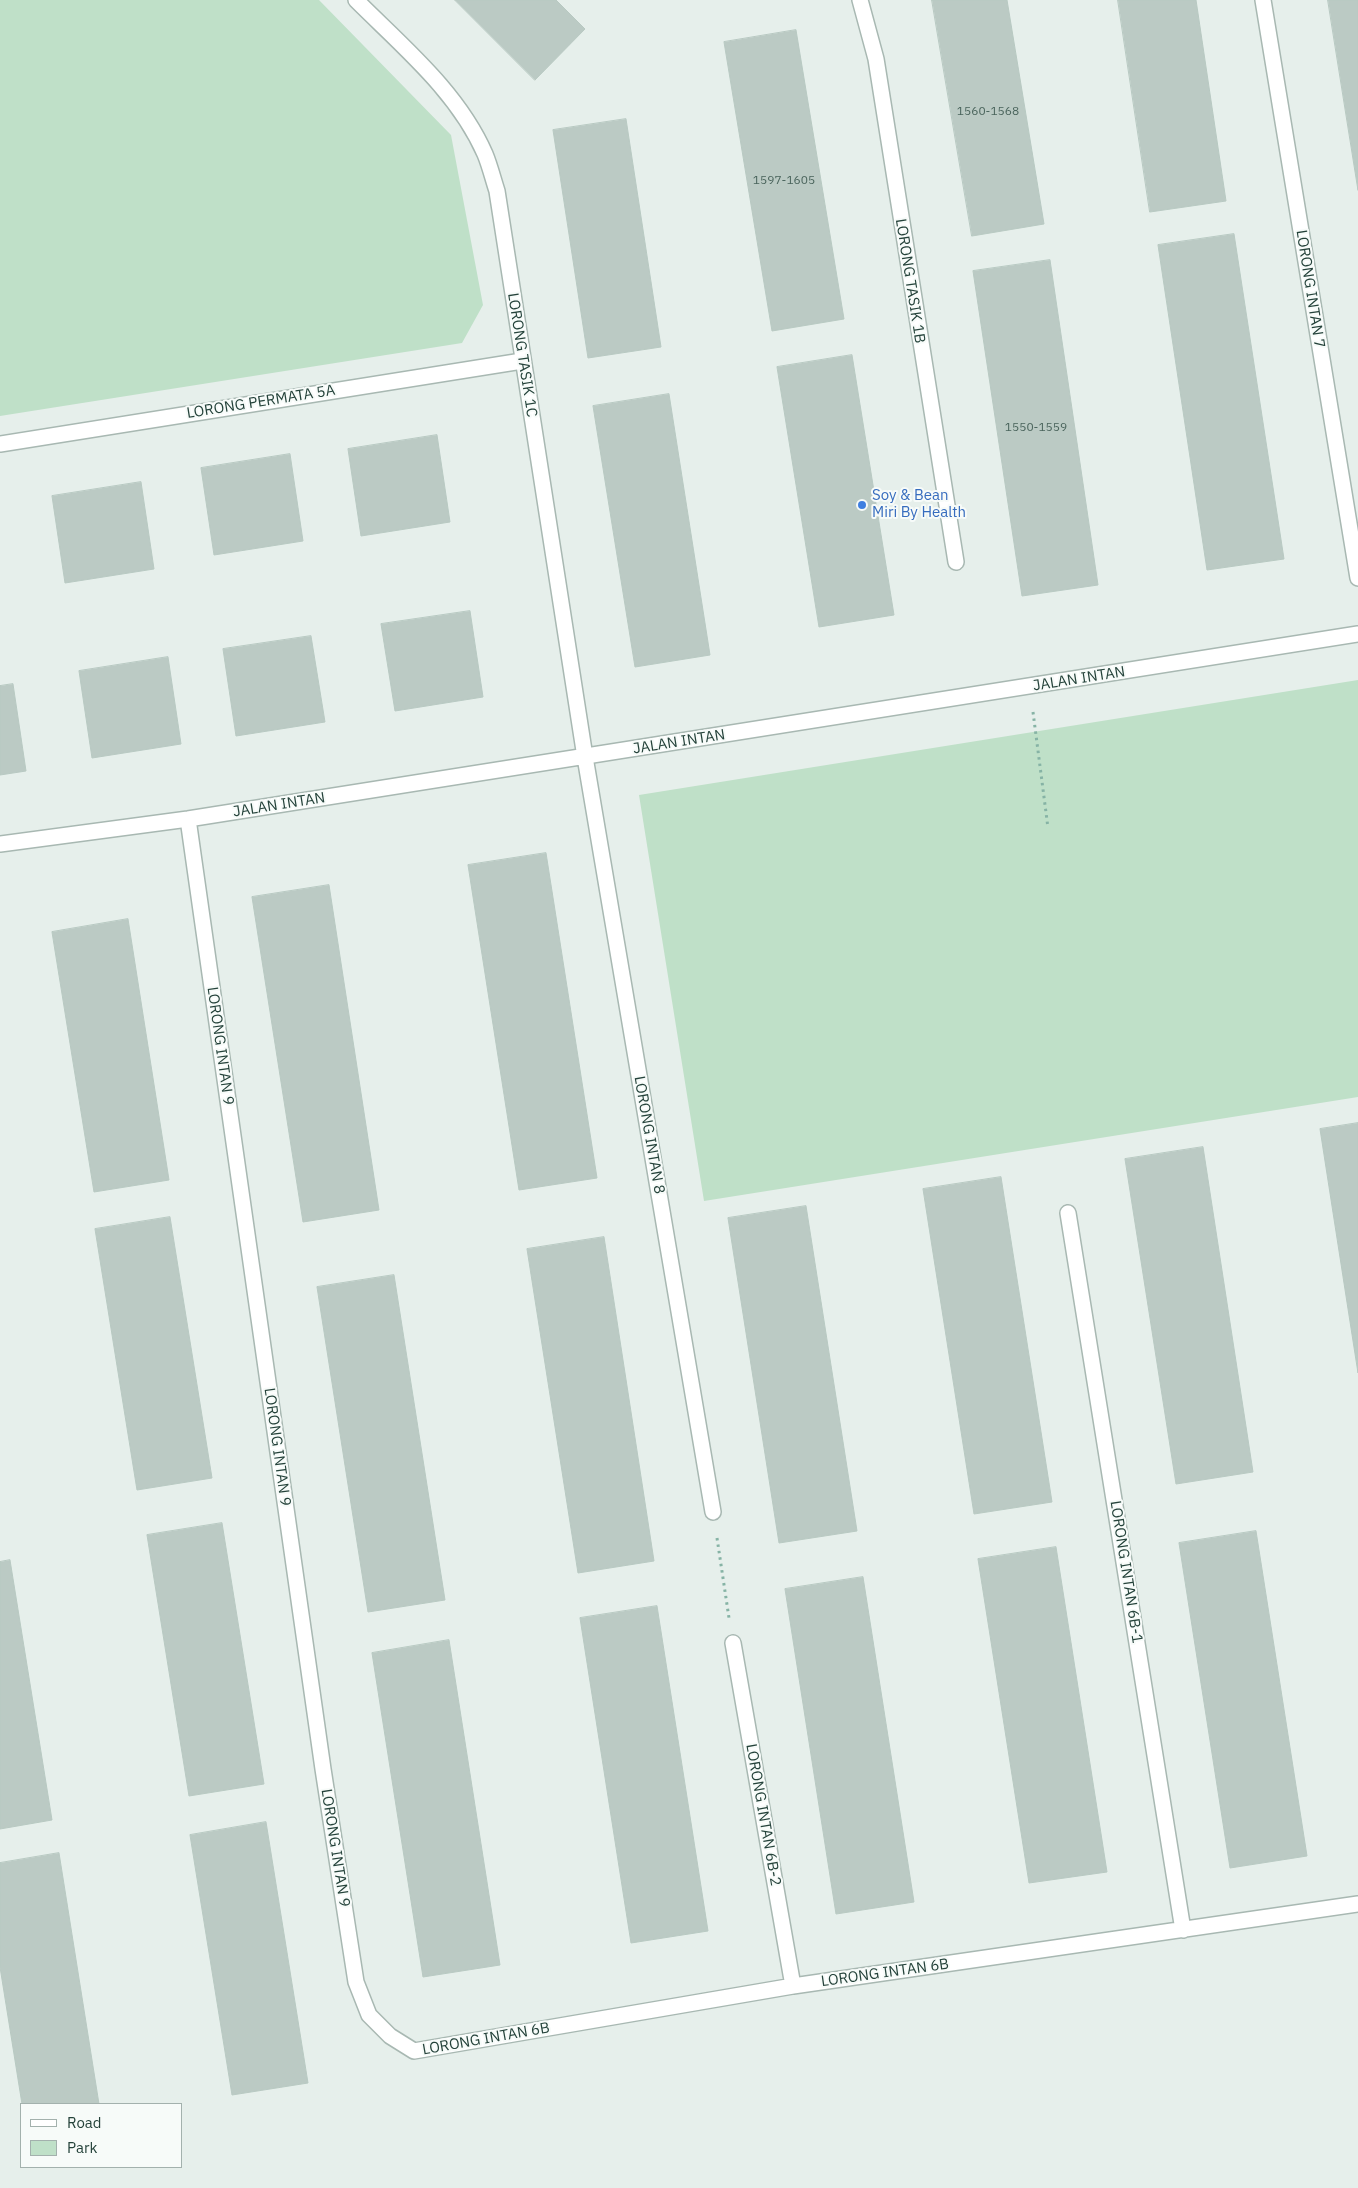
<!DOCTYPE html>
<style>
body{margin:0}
#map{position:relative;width:1358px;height:2188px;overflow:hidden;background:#e6efeb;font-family:"IBM Plex Sans",sans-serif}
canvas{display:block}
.legend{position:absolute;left:20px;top:2103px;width:162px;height:65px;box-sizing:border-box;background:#f7fbf9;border:1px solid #a3b1ad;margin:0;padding:6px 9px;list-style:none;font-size:15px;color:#24423a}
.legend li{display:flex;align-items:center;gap:10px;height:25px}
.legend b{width:25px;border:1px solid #a3b1ad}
</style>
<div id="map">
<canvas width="1358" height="2188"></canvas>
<ul class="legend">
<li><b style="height:6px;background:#fff"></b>Road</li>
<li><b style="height:14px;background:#bfe0c8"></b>Park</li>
</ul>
</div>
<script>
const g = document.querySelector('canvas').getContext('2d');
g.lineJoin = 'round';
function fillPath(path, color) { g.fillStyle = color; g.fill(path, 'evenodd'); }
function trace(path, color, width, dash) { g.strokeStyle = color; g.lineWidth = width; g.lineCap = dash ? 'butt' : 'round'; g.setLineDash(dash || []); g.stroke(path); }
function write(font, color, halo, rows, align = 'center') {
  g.font = font + ' "IBM Plex Sans",sans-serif'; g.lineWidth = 4; g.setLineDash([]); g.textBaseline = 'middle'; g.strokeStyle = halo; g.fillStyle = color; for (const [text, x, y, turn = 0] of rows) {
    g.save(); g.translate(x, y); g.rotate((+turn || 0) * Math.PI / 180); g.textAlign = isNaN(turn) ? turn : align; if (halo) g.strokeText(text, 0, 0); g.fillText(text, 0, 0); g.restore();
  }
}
fillPath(new Path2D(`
 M0 0H319L451 135 483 305 462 343 0 416Z
 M1358 680V1097L704 1201 639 795Z`), '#bfe0c8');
const building = new Path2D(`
 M455 0H556L585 29 535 80Z
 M932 0H1007L1044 224 972 236Z
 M1118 0H1196L1226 201 1150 212Z
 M1328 0H1358V190Z
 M796 30 844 319 772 331 724 42Z
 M626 119 661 347 588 358 553 130Z
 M1234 234 1284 559 1207 570 1158 245Z
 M1050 260 1098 585 1022 596 973 271Z
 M852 355 894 615 819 627 777 367Z
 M669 394 710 655 635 667 593 406Z
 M437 435 450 522 361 536 348 449Z
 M290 454 303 541 214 555 201 468Z
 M141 482 154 569 65 583 52 496Z
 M470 611 483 697 395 711 381 624Z
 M311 636 325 722 236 736 223 649Z
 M168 657 181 744 92 758 79 671Z
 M13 684 26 771 0 775V686Z
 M546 853 597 1178 519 1190 468 865Z
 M329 885 379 1210 303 1222 252 897Z
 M128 919 169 1180 94 1192 52 932Z
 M1358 1123V1373L1320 1129Z
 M1203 1147 1253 1472 1176 1484 1125 1159Z
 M1001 1177 1052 1502 974 1514 923 1189Z
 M806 1206 857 1531 779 1543 728 1218Z
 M170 1217 212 1478 137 1490 95 1229Z
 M604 1237 654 1561 578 1573 527 1249Z
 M394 1275 445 1600 368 1612 317 1287Z
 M222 1523 264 1784 189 1796 147 1535Z
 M1256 1531 1307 1856 1230 1868 1179 1543Z
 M1056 1547 1107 1872 1029 1883 978 1559Z
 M10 1560 52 1820 0 1829V1562Z
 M863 1577 914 1902 836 1914 785 1589Z
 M657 1606 708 1931 631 1943 580 1618Z
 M449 1640 500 1965 423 1977 372 1653Z
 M266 1822 308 2083 232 2095 190 1835Z
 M59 1853 99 2104H22L0 1967V1863Z`);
fillPath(building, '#bbcac4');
trace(building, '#b8c9c2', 1);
const minor = new Path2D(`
 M356 0C403 47 458 92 485 154 490 166 493 179 497 191L585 757 713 1512
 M860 0 876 59 956 562
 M1263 0 1358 578
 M0 444 522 361
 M188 819 323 1769 356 1982 369 2015 390 2036 414 2051 793 1986 1358 1904
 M0 844 188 819 1358 634
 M1068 1213 1183 1930
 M733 1643 793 1986`);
trace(minor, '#a8b8b2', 18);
trace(new Path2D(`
 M1033 712 1048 828
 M717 1538 729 1618`), '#86b3a5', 3, [2.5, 4]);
trace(minor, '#fff', 15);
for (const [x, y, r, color] of [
 [862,505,5,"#3f7fe0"]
]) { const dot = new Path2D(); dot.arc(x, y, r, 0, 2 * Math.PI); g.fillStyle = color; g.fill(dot); trace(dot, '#f7fbf9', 2); }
write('12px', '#4a645c', null, [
 ["1560-1568",988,112],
 ["1597-1605",784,181],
 ["1550-1559",1036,428]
]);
write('15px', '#24423a', '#f7fbf9', [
 ["LORONG TASIK 1B",910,281,81],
 ["LORONG INTAN 7",1310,289,81],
 ["LORONG TASIK 1C",522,355,81],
 ["LORONG PERMATA 5A",261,402,-9],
 ["JALAN INTAN",1079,679,-9],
 ["JALAN INTAN",679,742,-9],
 ["JALAN INTAN",279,805,-9],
 ["LORONG INTAN 9",220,1046,82],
 ["LORONG INTAN 8",649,1135,80],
 ["LORONG INTAN 9",277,1447,82],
 ["LORONG INTAN 6B-1",1126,1572,81],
 ["LORONG INTAN 6B-2",763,1815,80],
 ["LORONG INTAN 9",335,1848,81],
 ["LORONG INTAN 6B",885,1973,-8],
 ["LORONG INTAN 6B",486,2039,-10]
]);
write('15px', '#366cbe', '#f7fbf9', [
 ["Soy & Bean",872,496],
 ["Miri By Health",872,513]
], 'left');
</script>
